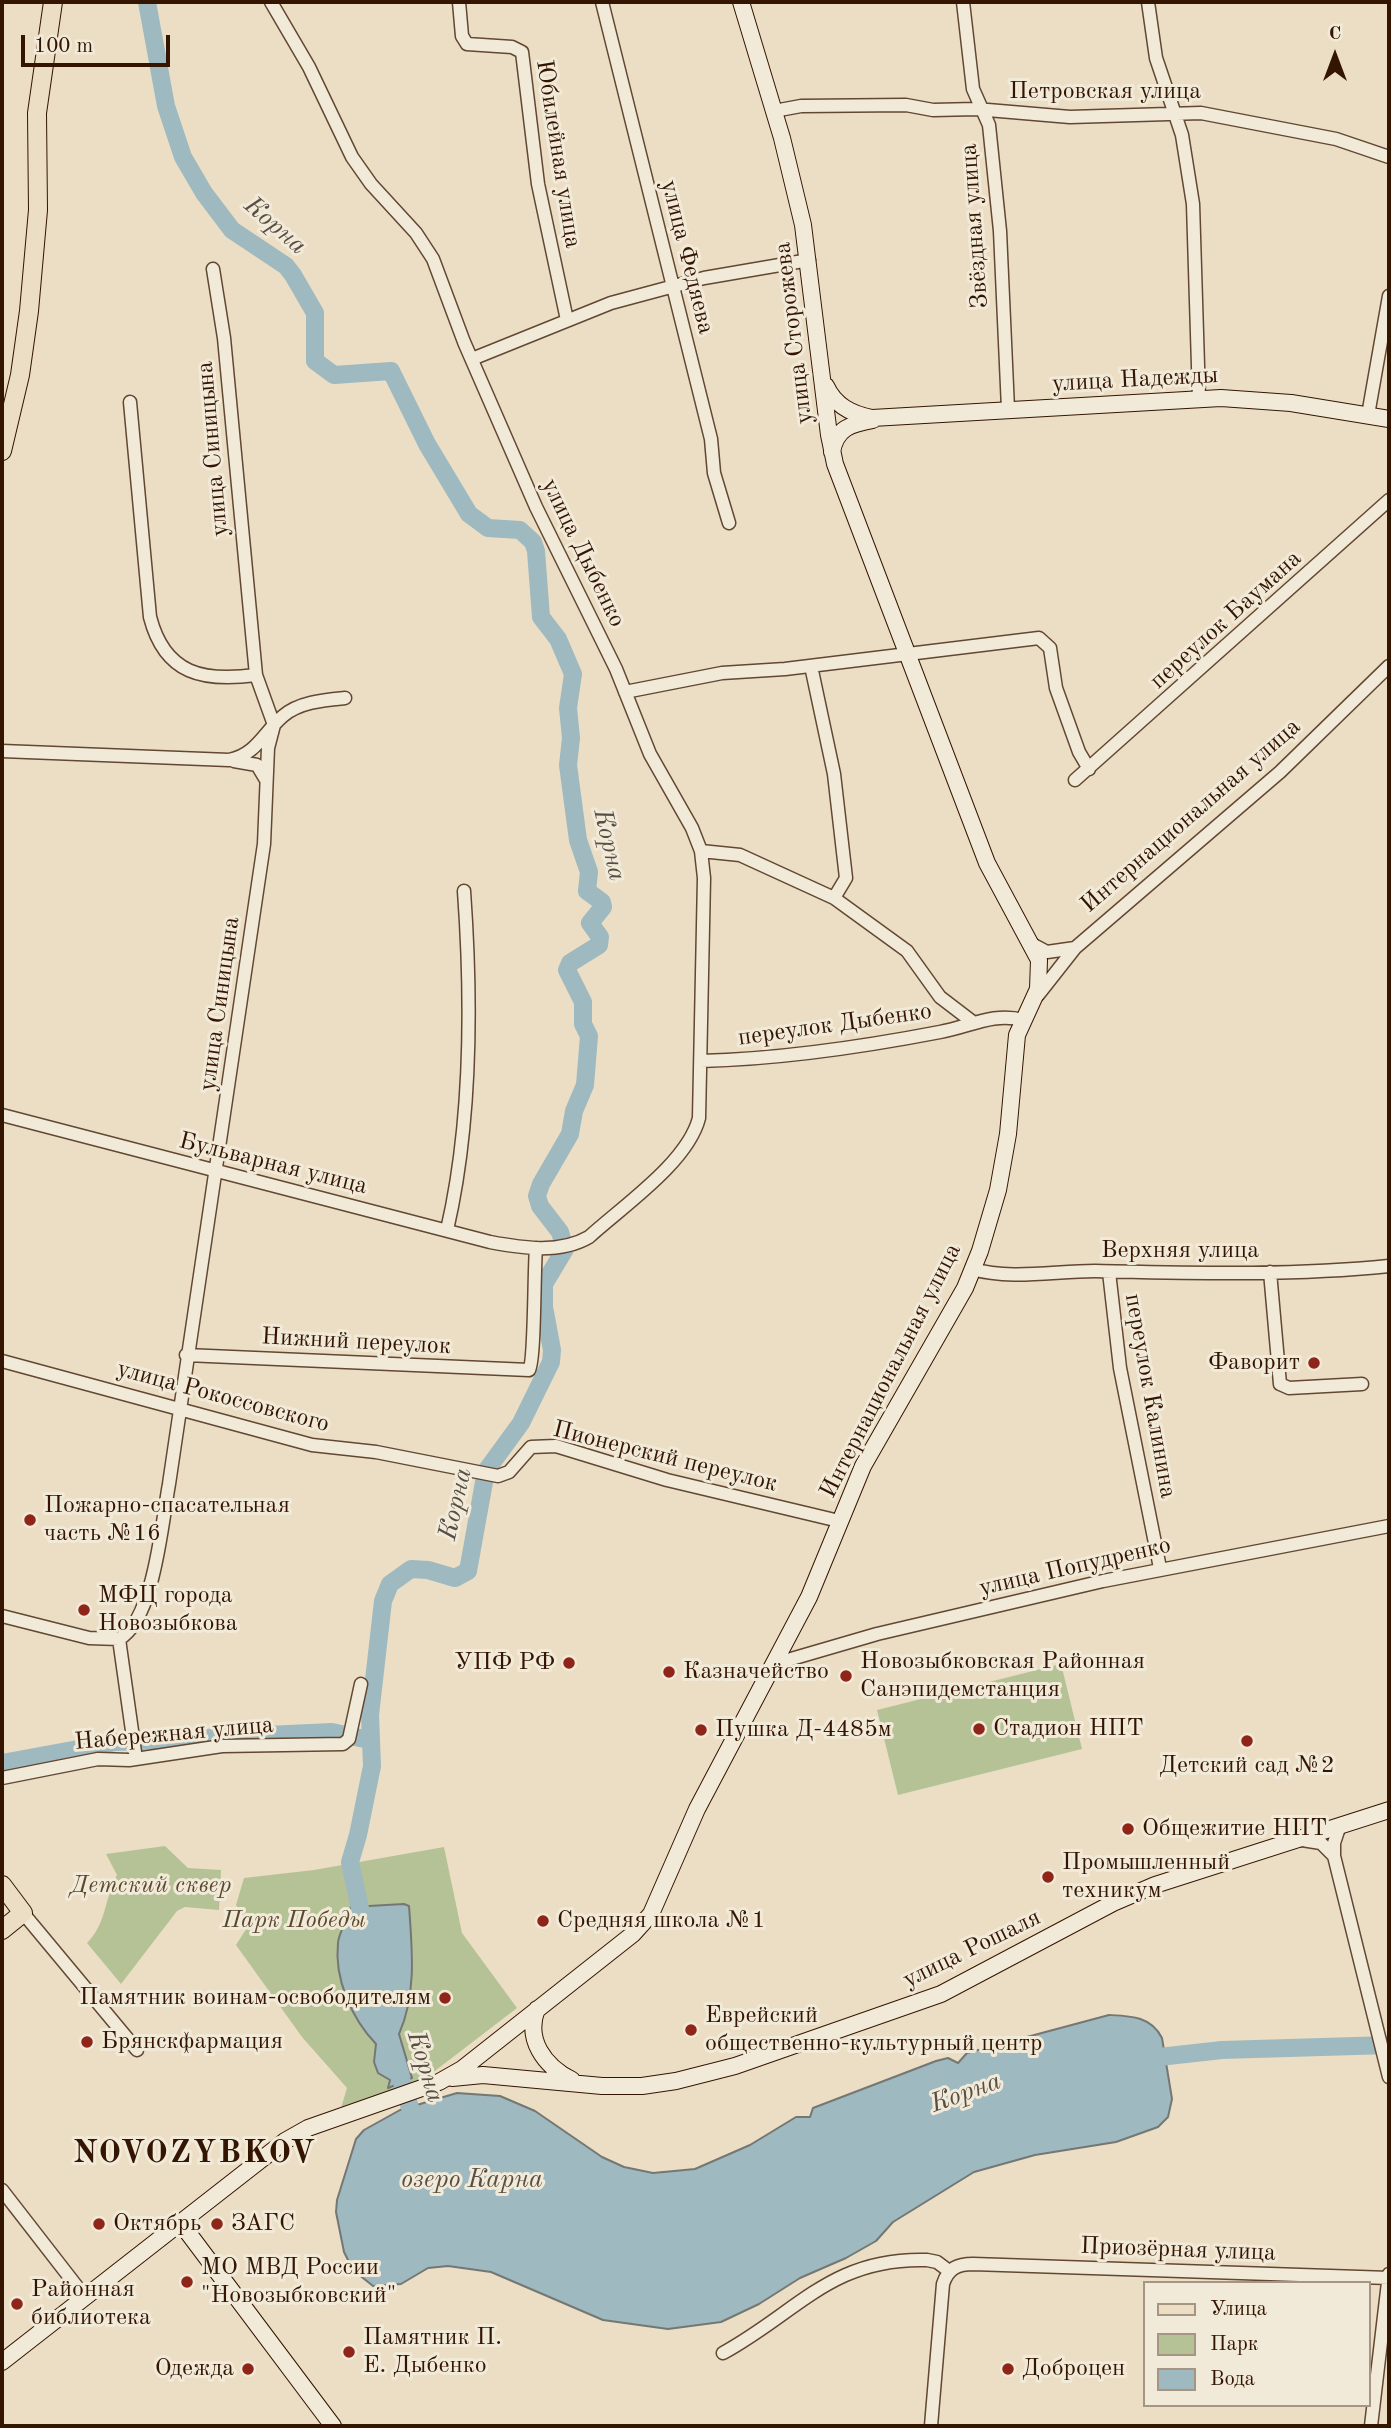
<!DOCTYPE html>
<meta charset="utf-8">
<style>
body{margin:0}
#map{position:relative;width:1391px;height:2428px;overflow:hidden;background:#ebdec4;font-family:"Old Standard TT",serif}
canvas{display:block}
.frame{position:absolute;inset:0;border:4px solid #341501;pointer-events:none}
.legend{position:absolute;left:1143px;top:2281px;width:228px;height:126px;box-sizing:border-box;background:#f2ead9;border:2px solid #a69583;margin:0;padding:9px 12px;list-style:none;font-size:21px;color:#341501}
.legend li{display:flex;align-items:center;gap:14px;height:35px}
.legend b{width:35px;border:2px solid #a69583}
.north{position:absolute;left:1300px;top:21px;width:70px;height:70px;-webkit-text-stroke:5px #f2ead9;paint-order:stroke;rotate:0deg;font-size:19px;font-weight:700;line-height:28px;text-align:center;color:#341501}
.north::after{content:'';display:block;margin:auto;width:24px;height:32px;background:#341501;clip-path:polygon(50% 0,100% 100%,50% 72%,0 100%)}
.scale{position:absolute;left:21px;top:35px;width:149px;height:32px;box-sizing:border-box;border:4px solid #341501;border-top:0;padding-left:9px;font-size:21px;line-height:24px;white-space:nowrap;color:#341501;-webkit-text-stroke:5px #f2ead9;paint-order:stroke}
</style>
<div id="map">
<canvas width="1391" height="2428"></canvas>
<div class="frame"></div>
<ul class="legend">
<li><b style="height:9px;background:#ebdec4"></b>Улица</li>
<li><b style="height:19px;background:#b5c296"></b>Парк</li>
<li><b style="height:19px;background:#9eb9bf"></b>Вода</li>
</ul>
<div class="north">С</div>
<div class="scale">100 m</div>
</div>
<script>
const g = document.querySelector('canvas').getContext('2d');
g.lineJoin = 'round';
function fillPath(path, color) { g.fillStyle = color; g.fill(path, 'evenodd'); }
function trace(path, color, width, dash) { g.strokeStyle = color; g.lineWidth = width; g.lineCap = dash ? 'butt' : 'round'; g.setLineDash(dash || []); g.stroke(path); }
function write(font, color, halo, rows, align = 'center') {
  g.font = font + ' "Old Standard TT",serif'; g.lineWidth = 6; g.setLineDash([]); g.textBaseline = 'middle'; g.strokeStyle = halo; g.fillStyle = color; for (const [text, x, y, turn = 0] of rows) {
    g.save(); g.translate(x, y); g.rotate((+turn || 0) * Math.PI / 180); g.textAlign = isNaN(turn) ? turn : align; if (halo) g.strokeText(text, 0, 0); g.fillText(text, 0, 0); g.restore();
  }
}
fillPath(new Path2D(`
 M1061 1664 1082 1749 898 1795 877 1710Z
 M165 1846 188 1868 221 1870 219 1910 185 1907 177 1911 121 1984 87 1943C107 1923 104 1899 117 1875L106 1854Z
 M444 1847 462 1933 517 2008 427 2077 341 2108 347 2088 302 2037 236 1945 248 1926 236 1905 244 1878 314 1870ZM404 1904 409 1906C413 1947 417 1995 399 2034L412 2078 389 2087 391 2080 378 2073 374 2062 376 2043C354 2016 334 1980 338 1943 339 1930 349 1920 351 1907Z`), '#b5c296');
const water = new Path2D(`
 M404 1904 409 1906C412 1948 417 1994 399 2034L412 2078 388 2088 390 2080 378 2073 374 2062 376 2044C352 2019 334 1979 338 1943 339 1930 349 1920 351 1907Z
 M1109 2015C1130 2016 1151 2016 1162 2038L1172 2099 1168 2117 1158 2127 1116 2142 1035 2155 974 2172 893 2222 876 2241 846 2258 800 2278 759 2304 721 2322 668 2329 603 2320 491 2272 448 2266 428 2268 401 2284 373 2286 353 2270 344 2252 336 2212 337 2200 356 2139 364 2130 400 2110 457 2093 500 2096 535 2111 602 2157 624 2167 653 2173 695 2169 750 2145 796 2117H810L813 2108 936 2061 948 2058 958 2063 967 2053Z`);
fillPath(water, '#9eb9bf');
trace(water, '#747773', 2);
trace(new Path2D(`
 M147 2 166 106 183 157 204 193 232 230 286 266 293 275 315 313V361L334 375 391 371 427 444 469 514 488 528 520 530 533 542 536 551 541 617 558 639 573 674 568 708 571 738 568 765 578 840 589 872 587 891 602 902 603 907 590 923 600 937 599 945 570 963 567 970 583 1002V1024L589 1036 585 1085 574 1111 570 1134 541 1184 537 1196 540 1206 560 1232 565 1249 544 1284V1307L552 1350 551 1362 521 1423 486 1471 468 1571 455 1578 428 1570 411 1569 390 1584 383 1601 370 1715 372 1766 358 1835 350 1862 364 1927
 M2 1763 116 1742 332 1732 369 1740
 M1141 2059 1222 2050 1389 2045
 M395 2060 417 2130`), '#9eb9bf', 18);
const street = new Path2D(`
 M459 2 462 36 467 44 512 47 522 52 538 184 567 320
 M602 2 711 439 714 473 729 523
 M963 2 973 89 989 125 1000 231 1008 409
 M1148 2 1156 58 1182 135 1193 204 1199 398
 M774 111 801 106 906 105 933 110 976 109 1070 117 1201 113 1336 139 1389 157
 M472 359 611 303 704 278 809 260
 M130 402 150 617C165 675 204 682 256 675
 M1368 415 1389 296
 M811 666 834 774 846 878 834 898
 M625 692 722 673 785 669 1039 638 1050 648 1056 688 1079 752 1089 769
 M2 751 229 760C256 755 264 732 283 716 299 702 324 700 345 698
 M234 761 257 765 266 780
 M1075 780 1389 500
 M701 851 740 855 834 898 907 951 940 997 974 1023
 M1032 944 1047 952 1075 948
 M1038 995 1075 948 1280 772 1389 666
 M701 1061C780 1059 862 1047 940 1032 969 1027 993 1012 1023 1020
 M2 1115 490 1242C522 1248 560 1254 589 1237 623 1206 688 1162 699 1118L704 878 701 851 692 828 650 754 616 669 536 507 464 342 433 259 416 233 371 184 352 157 309 67 271 2
 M447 1230C472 1122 472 1002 464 891
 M972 1269C1012 1280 1054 1271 1095 1271 1192 1273 1292 1276 1389 1266
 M1109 1272 1120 1368 1160 1568
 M1270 1272 1280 1384 1289 1388 1362 1384
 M186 1355 529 1370C535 1361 534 1268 536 1248
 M2 1361 312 1445 376 1452 498 1476 509 1472 531 1447 556 1446 667 1480 839 1521
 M2 1616 89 1638 119 1639
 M774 1664 877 1634 1103 1581 1389 1526
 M136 1759 119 1639C154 1620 162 1522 169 1484L264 844 268 748 274 725 256 675 224 338 213 269
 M2 1778 98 1759 129 1760 222 1746 343 1744 349 1739 361 1684
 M1339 1828 1334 1843V1856L1389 2077
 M1302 1840 1321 1843 1334 1856
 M23 1913 137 2050
 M2 2190 85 2297
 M723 2353C798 2312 832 2257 927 2260L937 2262 949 2271
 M931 2426 943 2284C948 2268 958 2264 973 2264L1389 2278
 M1371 2426 1389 2274`);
const secondary = new Path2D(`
 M826 386C835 406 852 414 872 418L1221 398 1291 403 1389 419
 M832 452C836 428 851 424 873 420
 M537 2009C525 2039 544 2066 572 2080
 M452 2078 483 2075 602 2086H642L676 2081 735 2066 941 1994 1113 1903 1155 1885 1389 1810
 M180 2222 333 2426
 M2 2362 285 2141 308 2128 439 2082 462 2069 633 1934 651 1914 697 1809 809 1597 863 1466 965 1288 980 1251 998 1190 1008 1134 1017 1035 1038 989 1039 960 987 863 835 464 829 435 803 225 782 138 741 2`);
const primary = new Path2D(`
 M2 451 20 375 29 311 38 210 37 113 53 2
 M2 1885 23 1913 2 1930`);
trace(street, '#624732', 15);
trace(secondary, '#341501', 18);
trace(primary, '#341501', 20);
trace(street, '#f2ead9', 12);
trace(secondary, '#f2ead9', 16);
trace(primary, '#ebdec4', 18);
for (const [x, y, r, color] of [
 [1314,1363,7,"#8f2418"],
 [30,1520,7,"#8f2418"],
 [84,1610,7,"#8f2418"],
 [569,1663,7,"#8f2418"],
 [669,1672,7,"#8f2418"],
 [846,1676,7,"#8f2418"],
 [979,1729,7,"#8f2418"],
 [701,1730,7,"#8f2418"],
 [1247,1741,7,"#8f2418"],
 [1128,1829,7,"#8f2418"],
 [1048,1877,7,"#8f2418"],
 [543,1921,7,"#8f2418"],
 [445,1998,7,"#8f2418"],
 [691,2030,7,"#8f2418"],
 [87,2042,7,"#8f2418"],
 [99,2224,7,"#8f2418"],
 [217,2224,7,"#8f2418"],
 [187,2282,7,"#8f2418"],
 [17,2304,7,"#8f2418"],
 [349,2352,7,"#8f2418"],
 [248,2369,7,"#8f2418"],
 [1008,2369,7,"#8f2418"]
]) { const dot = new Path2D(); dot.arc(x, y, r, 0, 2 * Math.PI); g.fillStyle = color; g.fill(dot); trace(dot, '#f2ead9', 2.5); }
write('24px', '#341501', '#f2ead9', [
 ["Петровская улица",1105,92],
 ["Юбилейная улица",558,154,81],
 ["Звёздная улица",975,226,-94],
 ["улица Федяева",687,257,76],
 ["улица Сторожева",794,333,-97],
 ["улица Надежды",1135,380,-3],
 ["улица Синицына",213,449,-95],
 ["улица Дыбенко",583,553,64],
 ["переулок Баумана",1226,620,-42],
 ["Интернациональная улица",1191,816,-41],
 ["улица Синицына",220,1004,-82],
 ["переулок Дыбенко",835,1025,-8],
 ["Бульварная улица",273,1164,14],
 ["Верхняя улица",1180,1251],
 ["Нижний переулок",356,1342,3],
 ["Интернациональная улица",891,1371,-63],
 ["переулок Калинина",1150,1396,80],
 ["улица Рокоссовского",223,1397,15],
 ["Пионерский переулок",665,1457,14],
 ["улица Попудренко",1075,1567,-13],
 ["Набережная улица",174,1734,-5],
 ["улица Рошаля",972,1949,-26],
 ["Приозёрная улица",1178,2250,2]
]);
write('24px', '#341501', '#f2ead9', [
 ["Фаворит",1300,1363,"right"],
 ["Пожарно-спасательная",44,1506],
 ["часть №16",44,1534],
 ["МФЦ города",98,1596],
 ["Новозыбкова",98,1624],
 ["Новозыбковская Районная",860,1662],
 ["Санэпидемстанция",860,1690],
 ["УПФ РФ",555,1663,"right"],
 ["Казначейство",683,1672],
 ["Стадион НПТ",993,1729],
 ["Пушка Д-4485м",715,1730],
 ["Детский сад №2",1247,1766,"center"],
 ["Общежитие НПТ",1142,1829],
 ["Промышленный",1062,1863],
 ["техникум",1062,1891],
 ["Средняя школа №1",557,1921],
 ["Памятник воинам-освободителям",431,1998,"right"],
 ["Еврейский",705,2016],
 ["общественно-культурный центр",705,2044],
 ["Брянскфармация",101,2042],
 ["Октябрь",113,2224],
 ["ЗАГС",231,2224],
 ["МО МВД России",201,2268],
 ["\"Новозыбковский\"",201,2296],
 ["Районная",31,2290],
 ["библиотека",31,2318],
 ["Памятник П.",363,2338],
 ["Е. Дыбенко",363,2366],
 ["Одежда",234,2369,"right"],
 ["Доброцен",1022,2369]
], 'left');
write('italic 24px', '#5b492e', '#f2ead9', [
 ["Детский сквер",151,1886],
 ["Парк Победы",294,1921]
]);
write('italic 26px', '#594e44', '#f2ead9', [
 ["Корна",275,226,41],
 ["Корна",609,845,77],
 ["Корна",456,1504,-77],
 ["Корна",425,2067,73],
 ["Корна",966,2093,-20],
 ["озеро Карна",472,2180]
]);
g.letterSpacing = '2px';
write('bold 32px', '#341501', '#f2ead9', [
 ["NOVOZYBKOV",195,2154]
]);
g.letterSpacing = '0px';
</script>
